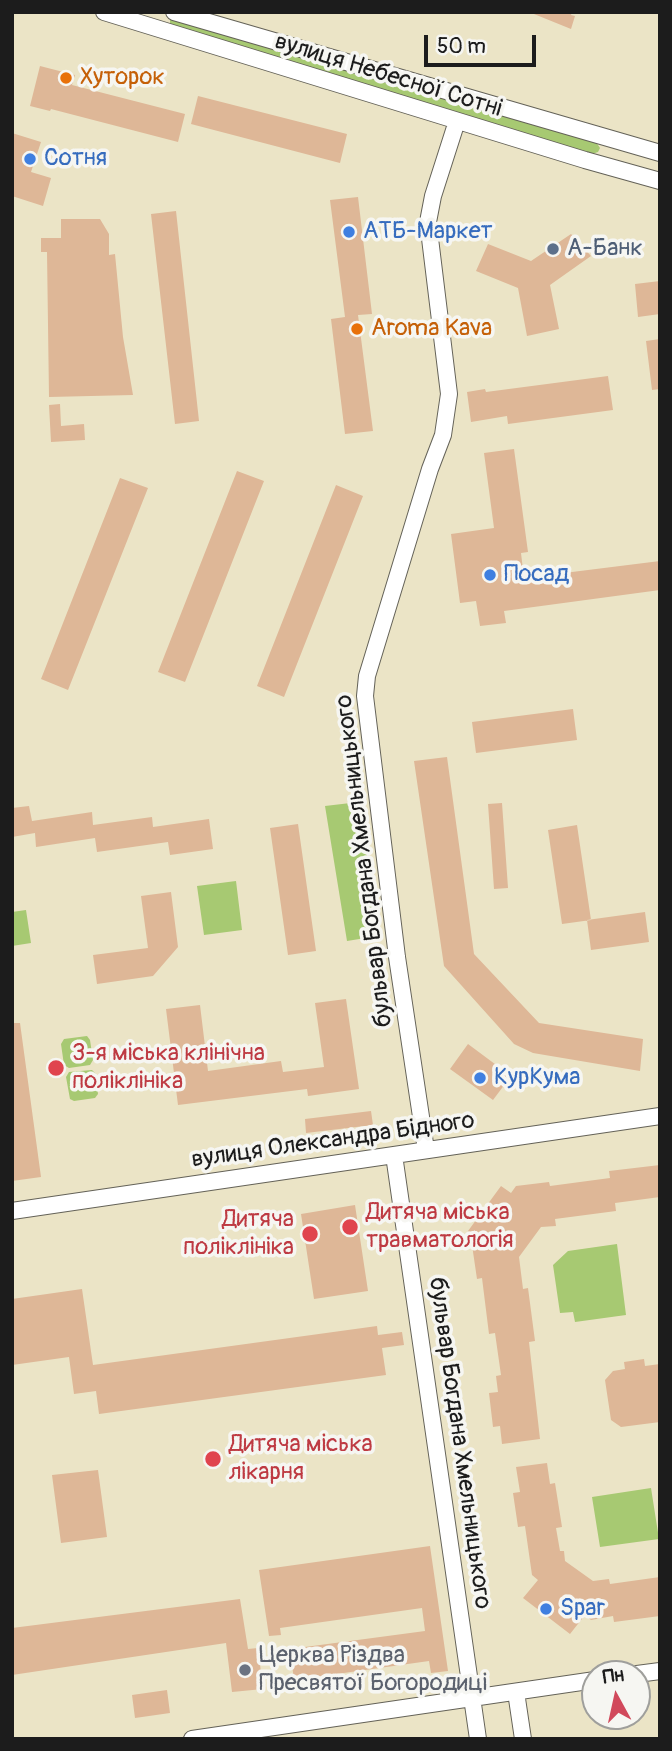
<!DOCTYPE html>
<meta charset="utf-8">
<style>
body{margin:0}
#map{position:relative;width:672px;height:1751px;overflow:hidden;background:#ebe4c6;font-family:Pangolin,sans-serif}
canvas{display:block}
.frame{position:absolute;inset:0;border:14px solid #1c1c1c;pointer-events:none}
.north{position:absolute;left:581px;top:1660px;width:70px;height:70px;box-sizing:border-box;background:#f6f6f2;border:2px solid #9f9f9c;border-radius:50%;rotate:352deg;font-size:19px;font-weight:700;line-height:28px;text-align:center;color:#1c1c1c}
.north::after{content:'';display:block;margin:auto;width:24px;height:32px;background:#d1495b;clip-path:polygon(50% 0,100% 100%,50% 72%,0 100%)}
.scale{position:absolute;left:424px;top:35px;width:112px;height:32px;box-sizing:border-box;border:4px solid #1c1c1c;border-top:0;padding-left:9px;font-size:21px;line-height:24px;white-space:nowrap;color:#1c1c1c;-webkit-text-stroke:5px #f6f6f2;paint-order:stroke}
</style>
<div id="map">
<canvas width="672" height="1751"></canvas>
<div class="frame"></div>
<div class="north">Пн</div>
<div class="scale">50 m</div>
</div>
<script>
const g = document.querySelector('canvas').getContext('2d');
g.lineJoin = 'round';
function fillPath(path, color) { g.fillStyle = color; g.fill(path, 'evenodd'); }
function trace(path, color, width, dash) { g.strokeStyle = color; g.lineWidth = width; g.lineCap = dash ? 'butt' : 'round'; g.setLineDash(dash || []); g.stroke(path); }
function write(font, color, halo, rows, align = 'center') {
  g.font = font + ' Pangolin,sans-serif'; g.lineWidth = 7; g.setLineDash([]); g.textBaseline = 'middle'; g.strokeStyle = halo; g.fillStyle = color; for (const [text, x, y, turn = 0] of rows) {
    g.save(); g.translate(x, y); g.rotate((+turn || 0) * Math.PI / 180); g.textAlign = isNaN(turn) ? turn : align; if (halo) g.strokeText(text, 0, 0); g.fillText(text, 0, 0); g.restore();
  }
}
fillPath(new Path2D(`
 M174 18 596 142 600 148 598 152 592 154 170 28V19Z
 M359 802 378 936 347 941 325 806Z
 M236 881 242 930 204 935 197 886Z
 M26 910 31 943 12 946V912Z
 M87 1036 90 1040 93 1060 90 1065 69 1068 64 1065 61 1044 64 1039Z
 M92 1070 95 1073 98 1094 95 1098 74 1101 70 1099 66 1077 69 1072Z
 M617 1244 626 1315 575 1322 573 1312 560 1313 553 1265 568 1251Z
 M651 1488 659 1539 600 1547 592 1497Z`), '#a7c972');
fillPath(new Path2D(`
 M529 12H572L571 15 575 16 571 29Z
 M40 66 75 75 72 85 185 114 178 142 51 109 50 111 30 106Z
 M198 96 347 134 340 163 191 124Z
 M12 133 41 142 31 172 51 178 43 206 12 196Z
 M358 197 372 314 358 315 373 431 345 434 331 319 345 317 330 200Z
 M176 211 199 421 175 424 151 214Z
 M61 219H100L109 234V255L115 254 123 337 133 395 49 397 47 252H41V238H61Z
 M571 234 591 256 550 285 559 329 527 336 518 288 476 271 488 244 531 261Z
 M660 281V314L638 317 635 284Z
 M660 339V389L652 390 646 341Z
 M608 376 613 410 508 424 507 416 471 422 467 392 485 389 486 392Z
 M60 404 61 426 84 424 85 440 51 442 49 405Z
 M514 449 528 552 521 553 524 578 660 561V590L504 611 506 623 480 626 476 601 460 603 451 534 494 528 484 453Z
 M237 471 264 481 185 682 158 672Z
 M120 478 148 488 68 690 41 679Z
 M336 485 363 496 284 697 257 686Z
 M573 709 577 740 476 753 472 722Z
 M447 757 474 954 539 1023 643 1039 640 1071 533 1053 514 1044 444 966 414 761Z
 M502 803 508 888 494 889 488 804Z
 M29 806 32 821 92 812 93 825 152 817 153 827 209 819 213 849 170 855 168 842 97 852 95 838 36 847 35 833 12 837V808Z
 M298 824 316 951 288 955 270 828Z
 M577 825 591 920 562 924 548 830Z
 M171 892 178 947 153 976 97 984 93 955 148 948 141 896Z
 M645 912 649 942 591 950 587 920Z
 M346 999 359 1089 308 1096 307 1089 178 1105 166 1009 200 1005 208 1071 281 1061 283 1072 324 1067 315 1003Z
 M12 1023H20L41 1177 12 1181Z
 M468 1044 511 1076 493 1100 450 1069Z
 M371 1111 373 1125 306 1133 305 1119Z
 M660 1165V1197L615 1203 616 1211 555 1219 556 1226 541 1227 519 1257 523 1289 528 1288 535 1341 529 1342 540 1439 502 1444 500 1426 493 1427 489 1393 498 1392 496 1376 501 1375 495 1333 489 1334 482 1278 477 1279 472 1245 478 1238 468 1231 501 1186 511 1193 516 1186 549 1182 550 1186 610 1178 609 1171Z
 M355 1205 368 1291 314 1299 301 1214Z
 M82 1289 93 1365 377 1326 378 1335 402 1332 404 1345 382 1348 386 1375 99 1414 96 1391 74 1394 69 1357 12 1365V1299Z
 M644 1359 645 1366 660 1364V1422L621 1427 611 1420 605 1380 613 1371 625 1369 624 1362Z
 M547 1463 550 1484 555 1483 562 1527 556 1528 560 1551H564L565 1561 593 1581 609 1579 610 1584 660 1577V1616L614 1622 613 1616 591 1620 585 1615 570 1634 523 1598 538 1580 532 1575 525 1526 518 1527 513 1493 520 1492 516 1467Z
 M98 1470 107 1537 61 1543 52 1475Z
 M430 1546 448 1671 431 1673 429 1661 294 1680 290 1649 425 1631 422 1608 280 1628 281 1635 269 1636 259 1570Z
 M240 1599 248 1649 258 1648 263 1689 232 1692 226 1643 12 1675V1628Z
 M167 1690 170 1713 135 1718 132 1695Z`), '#deb797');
const minor = new Path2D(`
 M104 12 585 160 660 181
 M174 12 660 153
 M426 1150 397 957 365 696 367 676 430 469 443 435 449 394 428 222 433 196 457 121
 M394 1155 478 1739
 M12 1211 660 1116
 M637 1674 660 1671
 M516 1692 523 1739
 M192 1739 595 1680`);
trace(minor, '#646258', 18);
trace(minor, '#fff', 16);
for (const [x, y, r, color] of [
 [66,78,7,"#e8710a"],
 [30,159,7,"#3f7fe0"],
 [349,232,7,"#3f7fe0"],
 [553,249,7,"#5c6f8a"],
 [357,329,7,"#e8710a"],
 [490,575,7,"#3f7fe0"],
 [56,1068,9,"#e0444e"],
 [480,1078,7,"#3f7fe0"],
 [350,1227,9,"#e0444e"],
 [310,1234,9,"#e0444e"],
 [213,1459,9,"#e0444e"],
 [546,1609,7,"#3f7fe0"],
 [245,1670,7,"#6b7280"]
]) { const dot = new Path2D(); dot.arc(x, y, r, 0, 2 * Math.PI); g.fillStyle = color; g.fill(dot); trace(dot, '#f6f6f2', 2.5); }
write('24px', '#1c1c1c', '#f6f6f2', [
 ["вулиця Небесної Сотні",388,76,17],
 ["бульвар Богдана Хмельницького",365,861,-97],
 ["вулиця Олександра Бідного",333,1141,-8],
 ["бульвар Богдана Хмельницького",459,1443,82]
]);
write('24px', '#c56008', '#f6f6f2', [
 ["Хуторок",80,78],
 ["Aroma Kava",371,329]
], 'left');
write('24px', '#366cbe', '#f6f6f2', [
 ["Сотня",44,159],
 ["АТБ-Маркет",363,232],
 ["Посад",504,575],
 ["КурКума",494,1078],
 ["Spar",560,1609]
], 'left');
write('24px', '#4e5e75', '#f6f6f2', [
 ["А-Банк",567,249]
], 'left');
write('24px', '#be3a42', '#f6f6f2', [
 ["3-я міська клінічна",72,1054],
 ["поліклініка",72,1082],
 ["Дитяча міська",366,1213],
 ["травматологія",366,1241],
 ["Дитяча",294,1220,"right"],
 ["поліклініка",294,1248,"right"],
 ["Дитяча міська",229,1445],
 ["лікарня",229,1473]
], 'left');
write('24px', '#5b616d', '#f6f6f2', [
 ["Церква Різдва",259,1656],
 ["Пресвятої Богородиці",259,1684]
], 'left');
</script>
